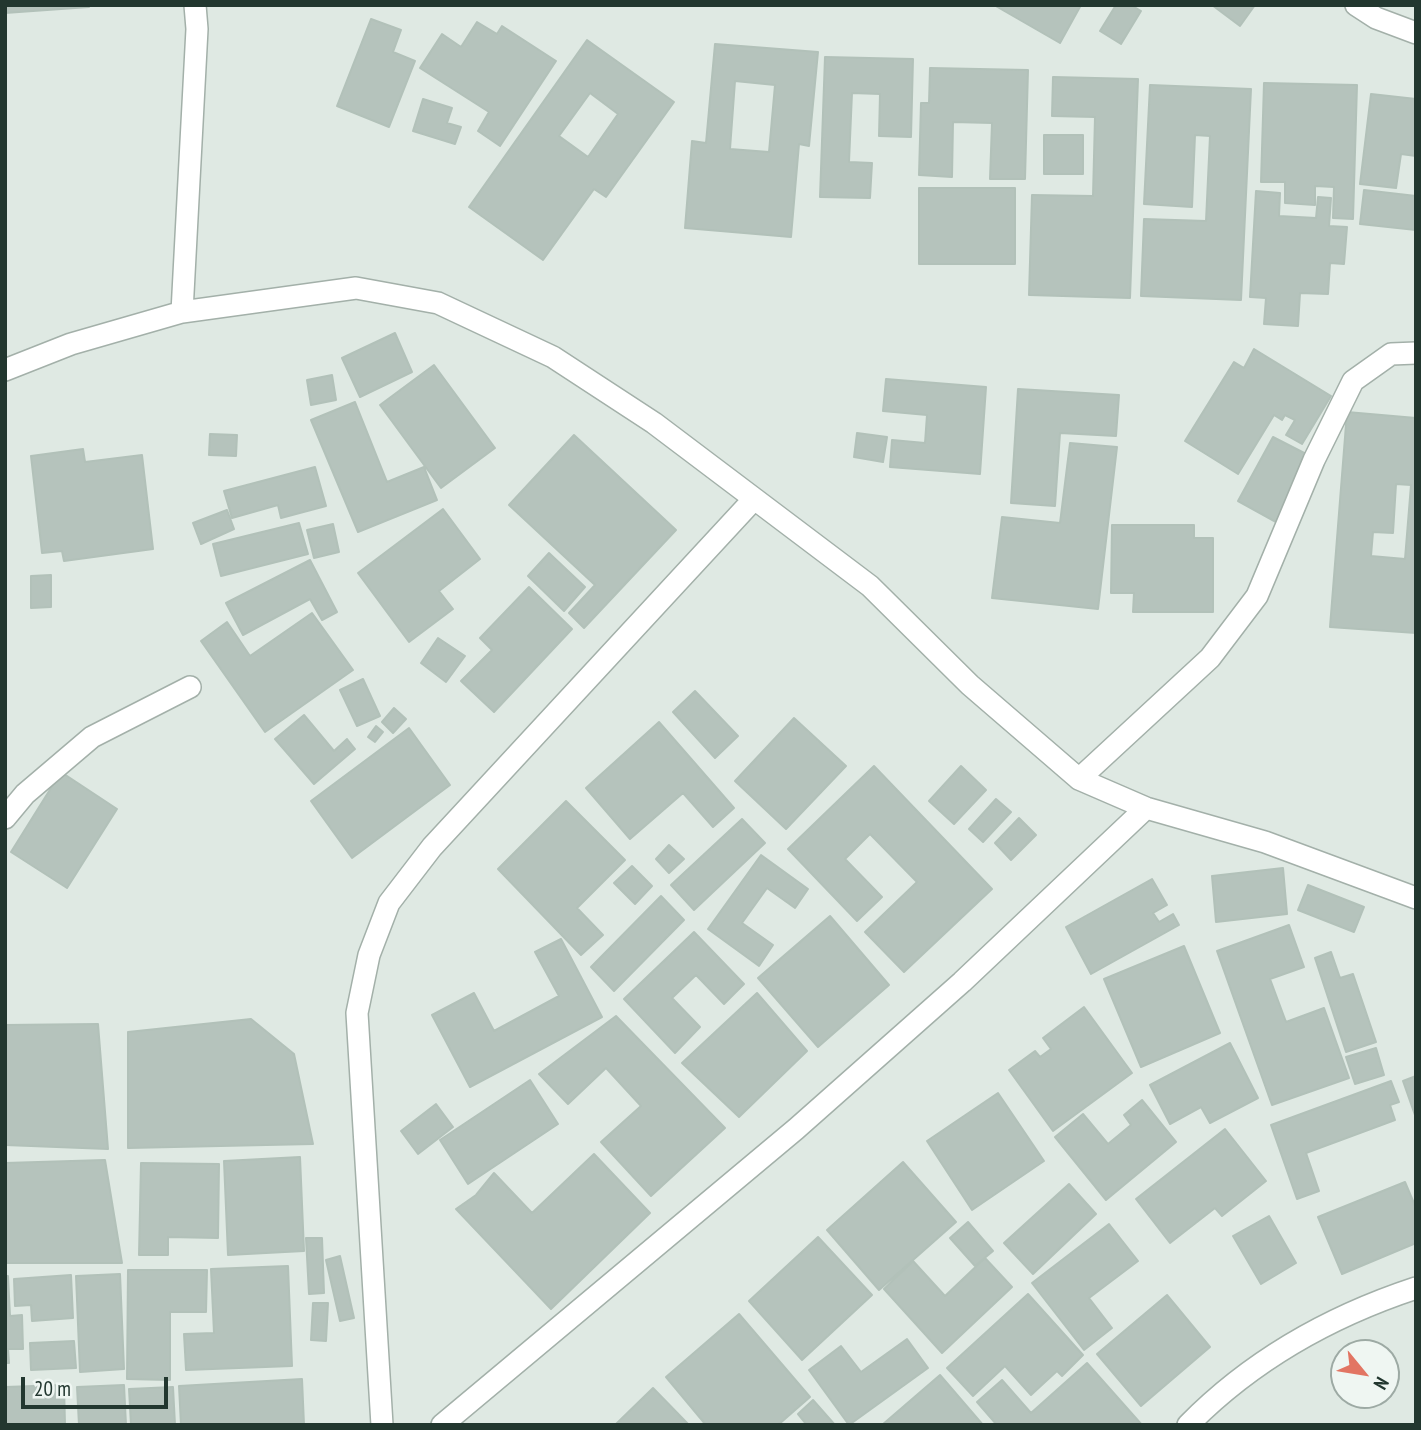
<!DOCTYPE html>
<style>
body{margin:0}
#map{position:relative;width:1421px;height:1430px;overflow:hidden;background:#dfe9e3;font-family:"PT Sans Narrow",sans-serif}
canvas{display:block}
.frame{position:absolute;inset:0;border:7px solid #22372f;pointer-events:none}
.north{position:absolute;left:1330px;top:1339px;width:70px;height:70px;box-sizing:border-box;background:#eff6f2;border:2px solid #9daaa4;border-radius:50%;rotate:120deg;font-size:19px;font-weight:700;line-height:28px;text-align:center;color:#22372f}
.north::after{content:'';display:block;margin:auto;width:24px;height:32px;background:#e27563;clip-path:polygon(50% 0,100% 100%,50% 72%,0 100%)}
.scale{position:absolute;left:21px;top:1377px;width:147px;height:32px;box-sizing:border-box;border:4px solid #22372f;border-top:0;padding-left:9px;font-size:21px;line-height:24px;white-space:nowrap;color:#22372f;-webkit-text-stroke:5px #eff6f2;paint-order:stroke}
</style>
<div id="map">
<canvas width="1421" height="1430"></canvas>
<div class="frame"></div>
<div class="north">N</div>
<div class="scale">20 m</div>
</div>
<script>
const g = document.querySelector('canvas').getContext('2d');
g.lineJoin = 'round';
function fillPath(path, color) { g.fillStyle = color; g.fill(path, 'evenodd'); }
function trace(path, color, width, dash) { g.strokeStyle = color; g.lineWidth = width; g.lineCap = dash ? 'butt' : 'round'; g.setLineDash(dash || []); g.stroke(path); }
const building = new Path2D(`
 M5 5H89V7L5 13Z
 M994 5H1081L1060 43Z
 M1116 5H1131L1141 11 1121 44 1100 31Z
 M1212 5H1255L1240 26Z
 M371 19 401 30 393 52 415 61 389 127 337 106Z
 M477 22 497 34 502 26 556 61 500 146 478 131 489 112 420 68 442 34 461 47Z
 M587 40 674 102 606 197 594 189 543 260 469 207ZM590 93 618 114 588 157 559 136Z
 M715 44 818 52 809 146 799 144 791 237 685 228 692 141 706 143ZM735 81 775 85 769 152 730 149Z
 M825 57 913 59 911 137 879 136 880 94 852 93 849 162 872 163 870 198 820 197Z
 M930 68 1028 70 1025 179H990L992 123 953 122 952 177 919 175 921 103H929Z
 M1053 77 1138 79 1130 298 1029 295 1032 195 1093 196 1095 117 1052 116Z
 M1264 83 1357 85 1353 219 1333 218 1334 187 1315 186V205L1285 203V182H1261Z
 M1150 85 1251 89 1241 300 1141 296 1144 219 1206 221 1210 136 1195 135 1192 207 1144 204Z
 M1371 94 1416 99V156L1401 154 1396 188 1360 184Z
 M423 99 452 108 447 123 461 127 455 144 413 131Z
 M1044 135H1083V174H1044Z
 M919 188H1015V264H919Z
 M1364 190 1416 196V230L1360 224Z
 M1256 191 1280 193 1279 216 1316 218 1318 197 1331 198 1329 226 1347 227 1344 264 1330 263 1328 294 1300 293 1298 326 1264 324 1266 298 1250 297Z
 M395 333 412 372 360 397 342 358Z
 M1254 349 1331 396 1302 444 1286 435 1295 420 1285 415 1282 420 1274 415 1238 474 1185 441 1234 362 1244 368Z
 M434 365 495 448 441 488 380 405Z
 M332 375 336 400 311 405 307 380Z
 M886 379 986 387 980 474 890 467 892 440 925 443 927 415 883 411Z
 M1018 389 1119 395 1116 436 1060 433 1055 506 1011 503Z
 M355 402 387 482 424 467 437 500 358 532 311 420Z
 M1347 412 1416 418V633L1330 627ZM1396 484 1411 485 1405 559 1371 556 1373 532 1393 533Z
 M857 433 887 437 883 462 854 457Z
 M210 434 237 435 236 456 209 455Z
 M574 435 676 530 584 628 569 613 595 585 509 505Z
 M1273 437 1312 457 1276 522 1238 501Z
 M1070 443 1117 447 1098 609 992 598 1002 517 1060 523Z
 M83 449 85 462 142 455 153 549 64 561 62 551 42 553 31 456Z
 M315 467 326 506 281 518 278 505 232 518 224 491Z
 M443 509 480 559 439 591 453 609 409 642 358 573Z
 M227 510 234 529 201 544 193 523Z
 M299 523 308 554 221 576 213 544Z
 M333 524 339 552 314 558 307 530Z
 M1112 525H1194V538H1213V612H1133L1134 593H1111Z
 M549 553 585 587 564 611 528 576Z
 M310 560 337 612 322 620 310 599 243 635 226 603Z
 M51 575V607L31 608V576Z
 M529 587 572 629 494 712 461 681 492 650 480 638Z
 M312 613 353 670 265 732 201 641 227 622 250 656Z
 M438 638 465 656 446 682 421 663Z
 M363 679 380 716 357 726 340 690Z
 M695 691 738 736 715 758 673 712Z
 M394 708 406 719 393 733 382 722Z
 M304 715 334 751 347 739 355 749 314 784 275 739Z
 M794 718 846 766 786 829 735 781Z
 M659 722 734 808 713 827 683 793 630 839 586 788Z
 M376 726 383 732 375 742 368 737Z
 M409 728 450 785 352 858 311 801Z
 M874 766 992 889 904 972 865 932 917 882 870 834 845 859 882 897 857 921 788 849Z
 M961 766 986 790 954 824 929 801Z
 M61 772 117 809 67 888 11 852Z
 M996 799 1011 812 983 842 969 829Z
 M566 801 625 860 577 908 603 935 581 955 498 869Z
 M1019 818 1036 835 1011 860 995 843Z
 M742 819 765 843 694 910 671 885Z
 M669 845 684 859 669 873 656 859Z
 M761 855 808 889 795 908 767 888 742 923 773 945 759 966 708 929Z
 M632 866 652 886 635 904 614 883Z
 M1283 868 1287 914 1216 922 1212 876Z
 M1152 879 1167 905 1153 913 1159 922 1173 914 1179 925 1091 974 1066 927Z
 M1308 885 1364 907 1354 932 1298 910Z
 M661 896 684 920 614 991 591 967Z
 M830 916 889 985 818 1047 758 978Z
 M1289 925 1304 967 1270 979 1286 1022 1324 1008 1349 1078 1272 1105 1217 951Z
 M694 932 744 984 724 1004 696 975 672 998 700 1027 675 1053 624 999Z
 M561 939 602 1017 470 1087 432 1015 474 993 494 1031 559 996 535 952Z
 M1184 946 1220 1033 1141 1067 1104 979Z
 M1331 952 1340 978 1353 974 1376 1042 1346 1052 1315 958Z
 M757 993 807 1051 739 1117 682 1063Z
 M1084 1007 1132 1073 1053 1131 1009 1070 1035 1051 1040 1057 1051 1049 1043 1038Z
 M616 1016 725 1128 651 1196 601 1142 641 1106 606 1068 568 1104 539 1074Z
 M251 1019 294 1054 313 1144 128 1148V1032Z
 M98 1024 108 1149 5 1145V1025Z
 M1230 1043 1258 1098 1210 1123 1201 1107 1170 1124 1150 1085Z
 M1376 1048 1384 1075 1355 1084 1346 1057Z
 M1416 1076V1118L1403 1081Z
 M530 1080 558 1124 468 1184 440 1140Z
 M1391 1081 1399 1102 1390 1105 1395 1120 1306 1153 1319 1191 1297 1199 1271 1125Z
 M998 1093 1044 1161 972 1210 927 1141Z
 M1142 1100 1176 1142 1106 1200 1055 1137 1083 1114 1108 1144 1131 1125 1124 1115Z
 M436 1104 453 1127 418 1154 401 1131Z
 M1225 1129 1266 1181 1222 1216 1215 1208 1170 1243 1136 1199Z
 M594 1154 650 1213 551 1309 456 1209 476 1195 494 1173 532 1213Z
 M300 1157 304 1251 228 1255 224 1161Z
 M105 1160 122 1263H5V1163Z
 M903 1162 956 1222 879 1290 827 1230Z
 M141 1163 219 1164 218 1238 168 1237V1255H139Z
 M1405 1182 1416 1208V1243L1342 1274 1318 1217Z
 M1069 1184 1096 1214 1033 1274 1004 1243Z
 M1269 1216 1296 1263 1261 1284 1233 1236Z
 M968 1222 993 1251 975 1266 950 1238Z
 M1109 1224 1138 1261 1089 1298 1112 1328 1084 1350 1032 1283Z
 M818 1237 872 1295 802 1360 749 1301Z
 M306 1238H322L324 1293 309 1294Z
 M340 1256 354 1318 340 1321 326 1260Z
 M985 1258 1012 1287 942 1353 884 1289 913 1261 945 1296Z
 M288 1266 292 1366 186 1370 184 1334 214 1333 211 1269Z
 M128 1270H207L206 1312H170V1380L127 1379Z
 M120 1274 124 1369 80 1372 76 1276Z
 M71 1275 73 1318 32 1321 31 1305 15 1306 14 1279Z
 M5 1276H8L10 1316 22 1315 23 1349H8L9 1363H5Z
 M1028 1294 1083 1355 1062 1376 1057 1371 1031 1395 1005 1366 973 1396 947 1368Z
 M1167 1295 1210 1347 1141 1406 1097 1354Z
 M313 1303H328L326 1341 311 1340Z
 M739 1314 810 1397 778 1425H706L666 1377Z
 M907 1339 928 1368 849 1425 809 1370 841 1346 861 1372Z
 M74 1341 76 1368 31 1370 30 1343Z
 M1087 1363 1142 1425H997L977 1402 1002 1380 1031 1413Z
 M940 1375 983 1425H882Z
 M302 1379 304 1425H181L179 1386Z
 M64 1385 65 1425H5V1387Z
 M124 1385 126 1425H79L77 1387Z
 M173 1387 175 1425H131L129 1389Z
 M653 1388 689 1425H615Z
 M813 1400 835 1425H807L798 1414Z`);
fillPath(building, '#b5c3bc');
trace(building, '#b2c1b9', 2);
const street = new Path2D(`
 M1356 5 1376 18 1416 33
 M182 312 197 29 195 5
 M5 370 71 344 182 312 356 288 438 303 553 357 654 423 870 586 970 685 1079 779 1146 808 1265 842 1416 898
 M1079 779 1210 658 1257 596 1314 460 1353 381 1391 354 1416 353
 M5 818 25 794 92 737 190 687
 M382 1425 357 1013 369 955 389 903 432 847 754 499
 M442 1425 796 1129 962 982 1146 808
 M1188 1425C1251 1361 1331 1316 1416 1288`);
trace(street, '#a3b0a9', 24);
trace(street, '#fff', 21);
</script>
